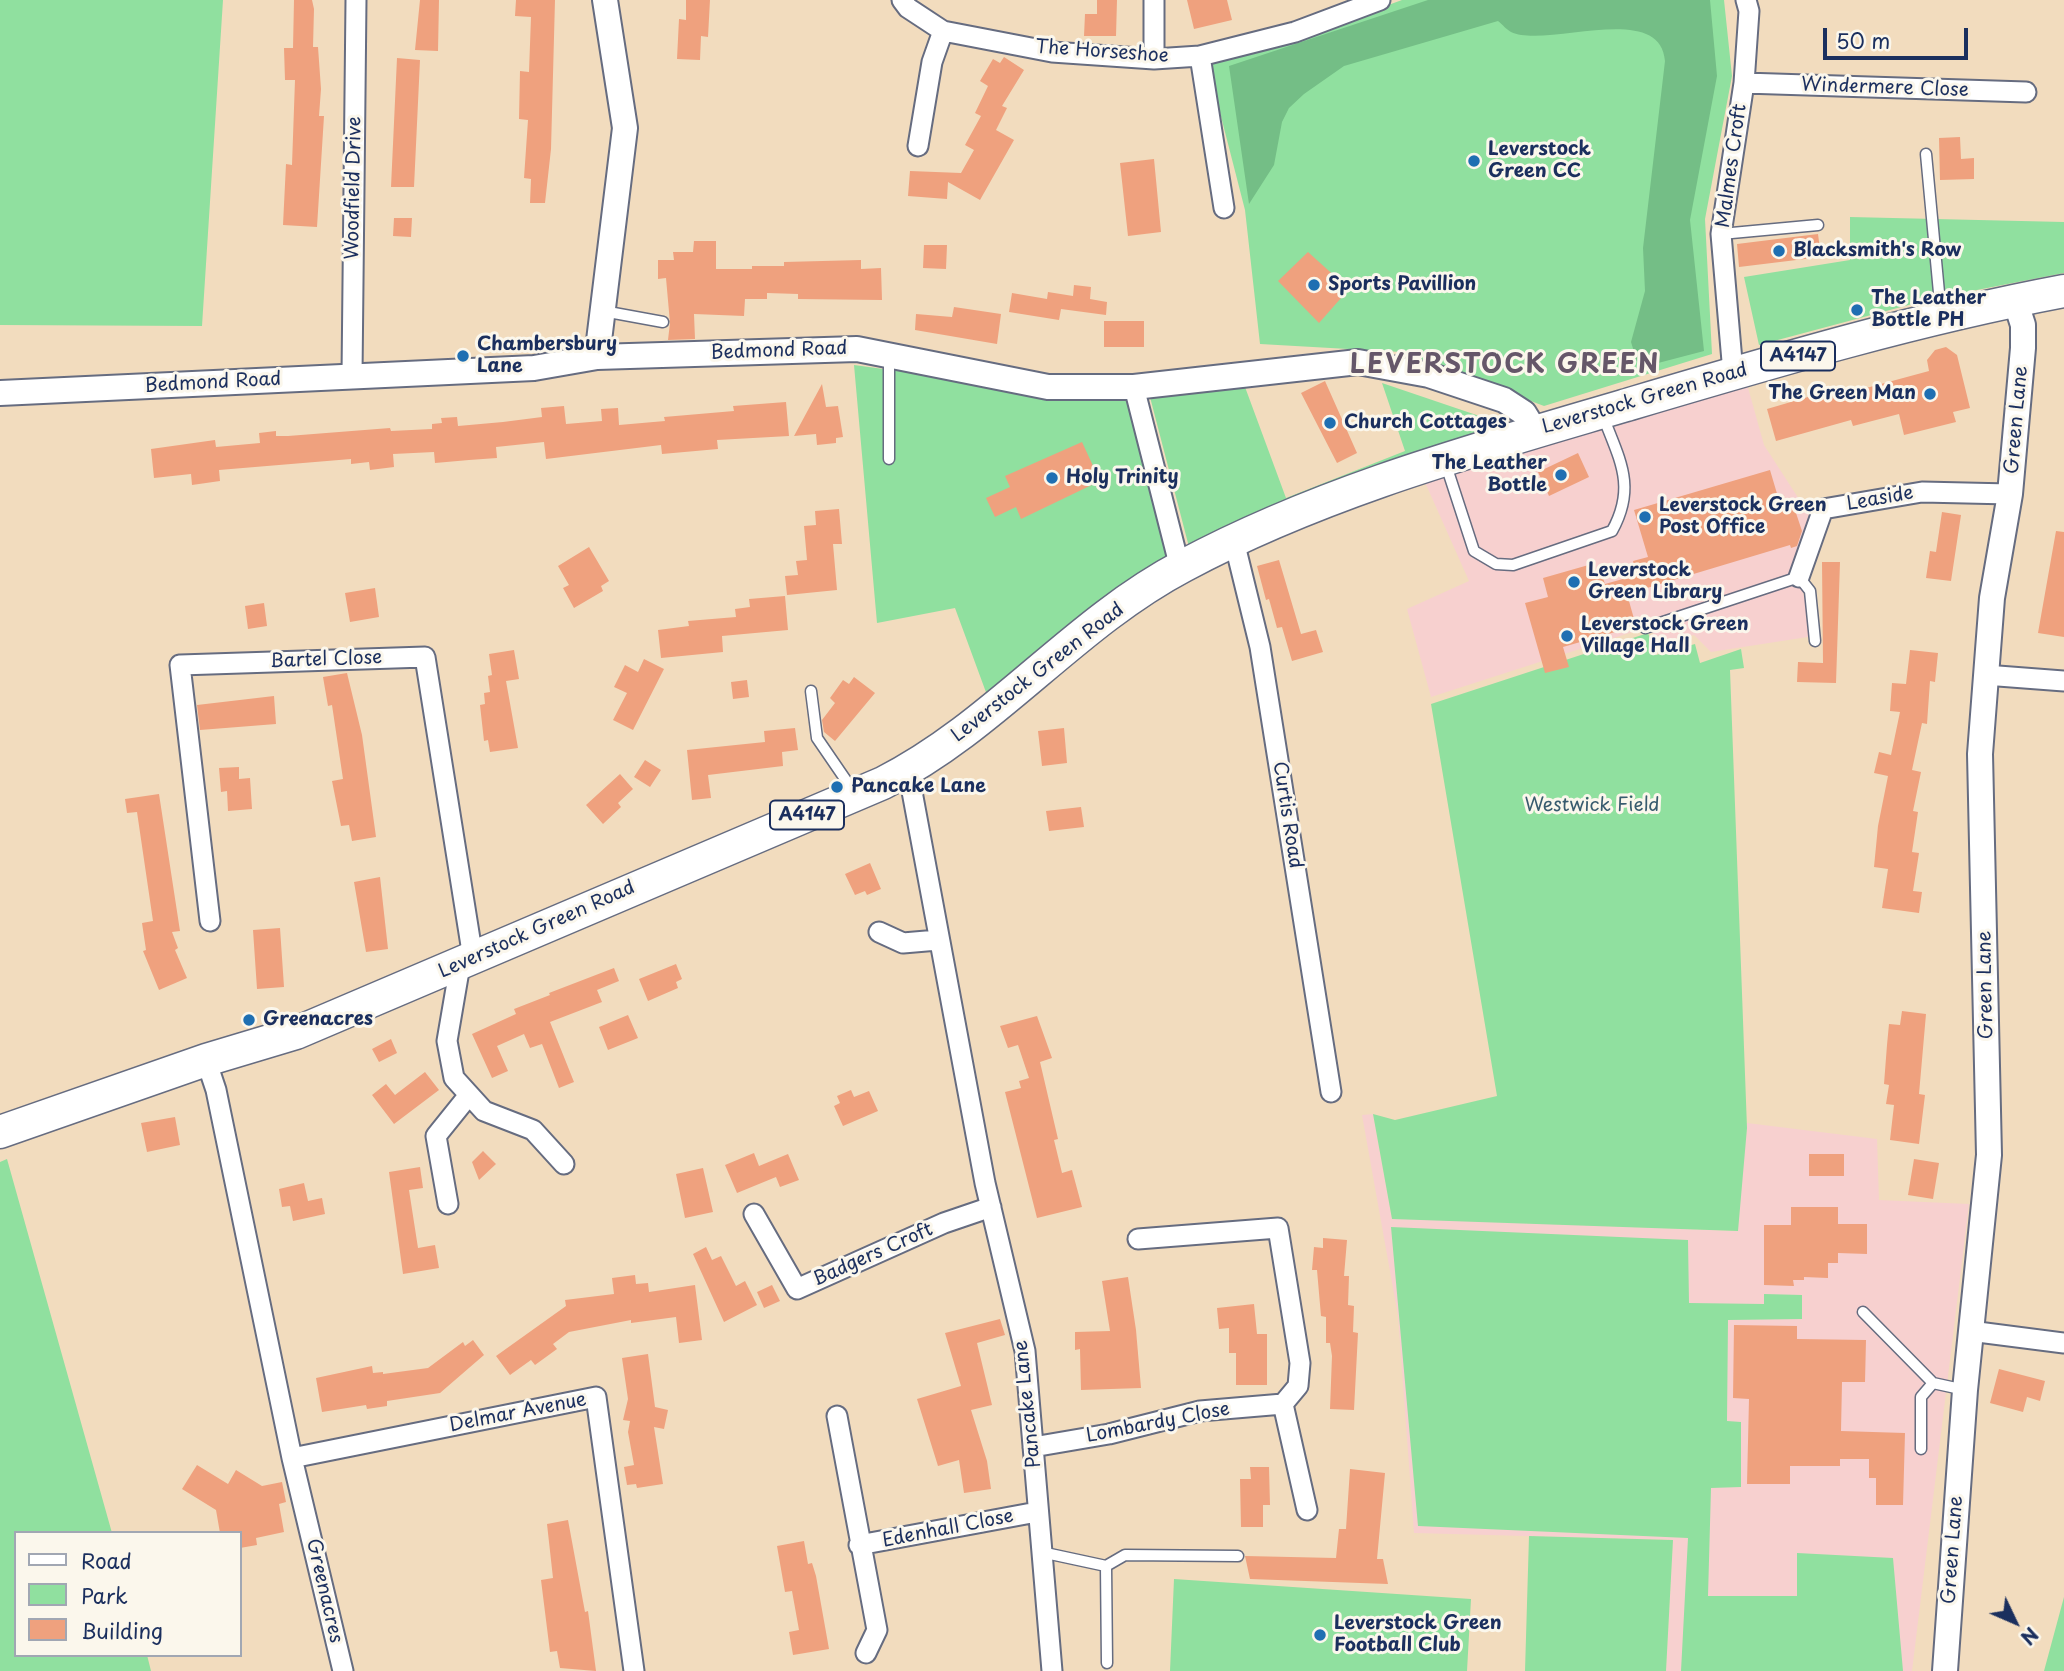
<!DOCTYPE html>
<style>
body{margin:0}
#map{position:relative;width:2064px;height:1671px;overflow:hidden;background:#f2dcbe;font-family:"Playpen Sans",sans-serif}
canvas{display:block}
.legend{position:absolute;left:14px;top:1531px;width:228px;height:126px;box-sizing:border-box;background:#fbf7ec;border:2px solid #a1a7b3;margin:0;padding:9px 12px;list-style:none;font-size:21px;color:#1b2f5e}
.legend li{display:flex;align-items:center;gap:14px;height:35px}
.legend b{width:35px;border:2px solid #a1a7b3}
.north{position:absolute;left:1980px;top:1587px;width:70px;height:70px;-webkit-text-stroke:5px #fbf7ec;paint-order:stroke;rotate:134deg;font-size:19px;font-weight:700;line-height:28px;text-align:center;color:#1b2f5e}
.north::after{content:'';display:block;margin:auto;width:24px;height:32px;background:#1b2f5e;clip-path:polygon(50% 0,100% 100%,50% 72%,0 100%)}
.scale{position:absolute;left:1823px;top:28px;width:145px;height:32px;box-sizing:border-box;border:4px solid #1b2f5e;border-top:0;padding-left:9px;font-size:21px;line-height:24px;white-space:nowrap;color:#1b2f5e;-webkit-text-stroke:5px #fbf7ec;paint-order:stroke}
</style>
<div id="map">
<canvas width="2064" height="1671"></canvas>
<ul class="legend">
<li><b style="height:9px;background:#fff"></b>Road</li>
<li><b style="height:19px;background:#90e09f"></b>Park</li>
<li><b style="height:19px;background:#efa17e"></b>Building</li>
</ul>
<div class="north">N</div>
<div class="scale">50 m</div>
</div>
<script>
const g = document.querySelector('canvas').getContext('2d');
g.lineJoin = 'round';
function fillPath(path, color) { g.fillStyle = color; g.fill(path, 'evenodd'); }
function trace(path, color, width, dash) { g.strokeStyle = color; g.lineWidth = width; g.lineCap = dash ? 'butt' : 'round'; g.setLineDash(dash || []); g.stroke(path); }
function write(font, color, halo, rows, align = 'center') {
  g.font = font + ' "Playpen Sans",sans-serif'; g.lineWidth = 6; g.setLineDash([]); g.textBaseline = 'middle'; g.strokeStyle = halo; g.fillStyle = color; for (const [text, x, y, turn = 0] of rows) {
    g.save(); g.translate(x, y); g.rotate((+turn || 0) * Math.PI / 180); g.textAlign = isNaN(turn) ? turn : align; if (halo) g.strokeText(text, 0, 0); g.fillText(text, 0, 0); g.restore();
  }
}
fillPath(new Path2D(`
 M1747 384 1764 445 1808 513 1821 541 1802 589 1814 636 1711 652 1694 635 1664 641 1645 628 1431 697 1407 609 1469 581 1424 480Z
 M1373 1114 1392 1218 1737 1231 1747 1123 1877 1139 1879 1200 1969 1204 1912 1671H1666L1673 1540 1414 1533 1398 1316 1362 1115Z`), '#f7d0cf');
fillPath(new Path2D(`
 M0 0H223L202 326 0 325Z
 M1402 0H1724L1732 76 1705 219 1712 354 1544 406 1401 352 1260 344 1245 210 1207 62 1298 38Z
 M1850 217 2064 222V273L1931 299 1759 345 1744 277 1850 260Z
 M854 365 1046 391 1131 392 1173 561 987 695 955 608 877 623Z
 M1382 383 1503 424 1366 474 1189 547 1150 397 1245 387 1286 498 1405 451Z
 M1648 633 1656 655 1695 644 1700 663 1741 649 1744 668 1730 670 1747 1128 1738 1231 1392 1219 1373 1114 1395 1120 1497 1096 1431 704Z
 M7 1159 112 1533H16V1655H147L151 1671H0V1162Z
 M1391 1227 1688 1240 1689 1303 1764 1304V1294L1802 1295V1319L1728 1320 1727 1421 1741 1422V1487L1711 1488 1708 1596H1797V1553L1893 1558 1903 1671H1681L1688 1538 1418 1526Z
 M1529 1536 1673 1540 1666 1671H1525Z
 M1174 1579 1471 1599 1467 1671H1170Z
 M2064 1597V1671H2044Z`), '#90e09f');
fillPath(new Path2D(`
 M1428 0H1710L1717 76 1690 220 1704 351 1639 368 1631 342 1645 291 1643 248 1665 61C1660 0 1546 49 1511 32 1507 30 1502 24 1498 21L1344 66 1304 94 1289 108 1282 122 1274 165 1249 204 1229 66Z`), '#74be86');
fillPath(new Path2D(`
 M294 0H312L314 9 313 47H318L321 89 319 116H324L317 227 283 225 286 164 292 165 295 80H285L284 48H293Z
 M420 0H439L438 51 415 50Z
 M516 0H555L551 149 545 203H530L531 179 524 178 528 120 519 119 520 71 529 72 531 17 515 16Z
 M686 0H710L708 37 701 36 700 60 677 59 679 19 686 20Z
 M1097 0H1117L1116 36H1084L1085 14H1097Z
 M1187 0H1227L1232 20 1194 29Z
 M1004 57 1024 70 1002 106 1007 108 996 130 1014 140 980 200 948 182 947 199 908 196 910 171 961 173 974 150 965 145 981 116 975 113 988 86 980 81 993 59 1000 63Z
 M397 58 420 60 414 187H391Z
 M1960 137 1961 159 1974 158V179L1940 180 1939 138Z
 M1154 159 1161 232 1128 236 1120 163Z
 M394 218H412L411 237 393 236Z
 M1818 234 1821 257 1739 267 1737 244Z
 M694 241H716V269H752V266H784V262L861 260V269L881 268 882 300 798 299V294L767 293V299H745L744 316 694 314 695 339 668 340 670 323 666 278 658 279V260H674L673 252H693Z
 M924 245H947L946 269 923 268Z
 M1308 252 1349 289 1319 323 1278 281Z
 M1074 285 1091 287 1090 299 1107 302 1106 315 1061 309 1059 320 1009 312 1012 293 1047 299 1048 292 1073 296Z
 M954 307 1001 314 997 344 915 330 916 314 952 317Z
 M1104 321H1144V347H1104Z
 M1946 347 1957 355 1970 408 1953 412 1956 422 1904 435 1899 414 1853 426 1851 420 1776 441 1767 409 1842 387 1844 394 1929 371 1927 360 1935 350Z
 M1325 381 1357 453 1337 463 1301 393Z
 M822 384 826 407 838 406 843 437 836 438V443L817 445 816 434 794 436Z
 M786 402 789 436 717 440 718 449 662 454 661 445 546 459 544 442 496 447 497 458 469 460 435 463 434 452 393 454 394 467 370 470 369 462 351 464V459L219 470 220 481 192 485 191 474 154 478 151 449 215 440 216 447 260 443 259 433 276 431V436H288L390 428 391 431 432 429V424L442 423 441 418 457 417 458 426 503 422 542 417 541 408 564 406 566 424 602 421 601 409 618 408 619 425 665 421 664 417 734 411 733 406Z
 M1082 442 1100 481 1021 519 1016 507 995 517 986 498 1010 487 1005 476Z
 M1578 453 1589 477 1549 496 1538 472Z
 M1770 470 1778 497 1784 495 1787 506 1793 504 1802 531 1797 546 1791 548 1790 545 1627 594 1636 626 1563 647 1569 667 1545 673 1525 603 1548 597 1543 578 1592 564 1596 579 1603 578 1605 584 1637 575 1633 561 1648 557 1634 510Z
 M839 509 842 544H833L837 590 787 595 785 576 798 575 796 561 807 560 804 526 816 525 815 511Z
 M1942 512 1961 515 1951 581 1926 578 1930 551 1936 552Z
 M2056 531 2064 532V637L2038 633Z
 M589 547 609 581 601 586 603 591 574 608 563 588 569 585 558 566Z
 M1279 560 1301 634 1316 630 1323 652 1292 661 1282 627 1277 628 1269 599 1266 600 1257 566Z
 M1822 562H1840L1836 683 1797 682 1798 662 1823 663Z
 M375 588 379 617 350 622 345 593Z
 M785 596 788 630 722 636 723 652 661 658 658 630 689 626 688 621 736 617 735 609 750 607 749 599Z
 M264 603 267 626 248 629 245 606Z
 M514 650 519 679 506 681 518 748 490 752 488 740 484 741 480 705 485 704 484 693 490 692 488 676 492 675 489 654Z
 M1910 650 1938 653 1935 682 1930 681 1927 724 1922 723 1912 770 1921 772 1913 811 1918 812 1912 852 1919 853 1913 891 1922 892 1919 913 1882 908 1888 869 1874 867 1878 826 1888 776 1874 773 1879 752 1891 755 1900 712 1890 711 1892 683 1906 684Z
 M644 659 664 669 633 730 613 720 627 693 614 687 625 665 638 672Z
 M347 673 362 735 376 837 352 841 349 825 341 826 332 781 343 779 332 705 328 706 323 677Z
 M854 677 875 693 835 741 824 732 822 720 835 703 830 698 843 680 849 684Z
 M747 680 749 697 733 699 731 682Z
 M274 696 276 724 200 730 197 705Z
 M795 728 798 750 782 752 783 766 708 775 711 798 692 800 687 750 765 742 764 731Z
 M1064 728 1067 763 1042 766 1038 731Z
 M645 760 661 770 650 787 634 777Z
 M239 767V779L250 778 252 809 228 811 227 791 221 792 219 768Z
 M620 774 633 789 618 803 621 807 603 824 586 805Z
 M159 794 180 931 172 932 178 948 175 950 187 978 159 990 143 951 146 950 142 923 153 921 137 812 127 813 125 799Z
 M1081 807 1084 827 1049 831 1046 811Z
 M870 863 881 889 867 895 865 891 855 895 845 874Z
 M380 877 388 949 366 952 354 882Z
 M280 928 284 987 257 989 253 930Z
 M676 964 682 979 676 982 678 988 648 1001 639 979Z
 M614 968 619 981 597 990 602 1002 550 1022 574 1082 559 1088 542 1044 530 1048 524 1034 497 1046 508 1071 492 1078 472 1034 516 1014 514 1009 550 995 549 993Z
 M1902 1011 1926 1014 1919 1094 1925 1095 1919 1144 1890 1140 1894 1105 1886 1104 1889 1085 1884 1084 1887 1045 1889 1024 1900 1025Z
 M628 1015 638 1038 608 1050 599 1027Z
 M1037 1016 1052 1058 1040 1062 1058 1139 1054 1140 1062 1173 1072 1170 1082 1207 1037 1218 1005 1092 1021 1088 1019 1081 1029 1078 1018 1045 1008 1048 1000 1026Z
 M391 1039 397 1053 379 1062 372 1049Z
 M425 1072 439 1090 394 1124 372 1095 386 1084 395 1095Z
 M851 1090 854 1097 869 1091 878 1111 843 1126 834 1106 840 1103 837 1096Z
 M175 1117 180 1145 147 1152 141 1123Z
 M483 1151 496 1164 479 1180 472 1162Z
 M754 1153 759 1166 788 1154 799 1180 780 1187 776 1177 737 1193 725 1165Z
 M1809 1154H1844V1176H1809Z
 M1914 1159 1939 1163 1933 1199 1908 1195Z
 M420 1167 423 1188 409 1190 418 1248 435 1245 439 1268 403 1274 389 1172Z
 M703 1168 713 1212 685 1218 676 1174Z
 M304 1183 308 1201 322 1198 325 1214 293 1221 290 1206 282 1207 279 1189Z
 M1791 1207H1838V1224H1867V1254L1838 1253V1263H1828V1278L1804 1277V1280H1793L1794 1286 1764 1285V1225H1791Z
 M1323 1238 1347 1240 1344 1276H1349L1348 1305 1354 1306 1353 1332 1358 1333 1354 1410 1330 1409 1332 1356 1330 1343H1326V1317L1321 1316 1317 1270H1312L1314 1247 1323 1248Z
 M706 1247 712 1260 721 1256 736 1286 745 1281 757 1305 724 1322 693 1254Z
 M635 1275 636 1284 648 1283 649 1292 695 1285 702 1340 679 1343 676 1317 631 1323V1320L569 1332 553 1344 557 1349 535 1365 531 1360 510 1375 496 1356 566 1306 565 1300 614 1294 612 1278Z
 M1128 1277 1136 1330 1141 1388 1081 1390 1080 1349 1075 1350V1332L1110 1331 1102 1281Z
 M772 1285 780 1301 764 1308 757 1292Z
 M1254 1304 1257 1334H1267V1385H1236V1353H1229V1328L1219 1329 1217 1308Z
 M1000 1319 1005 1335 977 1343 992 1405 971 1410 987 1461 991 1489 964 1493 959 1460 938 1466 917 1399 961 1386 945 1333Z
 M1734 1325 1797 1326V1339L1866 1340 1865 1382H1842L1841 1431 1905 1433 1903 1505H1876V1478H1869V1459H1840V1466H1790V1484H1747L1749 1399 1733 1398Z
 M473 1340 484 1355 440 1393 387 1401V1406L367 1409 366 1405 322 1412 316 1378 372 1366 373 1373 383 1372V1374L428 1368 463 1342 465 1346Z
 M648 1354 655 1407 668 1410 664 1429 654 1427 663 1484 637 1488 636 1484 627 1485 624 1467 634 1465 628 1432 630 1421 623 1420 628 1399 622 1358Z
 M1999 1369 2045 1381 2040 1401 2027 1397 2023 1412 1990 1403Z
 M197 1465 228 1484 236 1470 262 1486 282 1482 286 1502 279 1504 284 1532 256 1538 257 1545 240 1548V1533H220L216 1510 182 1489Z
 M1250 1467H1269L1270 1505H1263V1527H1241L1240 1479H1251Z
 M1350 1469 1385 1473 1377 1559H1383L1388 1584 1250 1579 1245 1556 1336 1558 1339 1529H1346Z
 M568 1520 585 1612 588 1611 596 1671 560 1668 557 1651 550 1652 541 1580 553 1578 547 1524Z
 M804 1541 808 1564 812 1563 816 1576 829 1649 793 1655 789 1632 799 1630 792 1591 785 1592 777 1546Z`), '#efa17e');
const service = new Path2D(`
 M1926 154 1941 314
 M1721 234 1818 225
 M603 311 663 322
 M889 355V459
 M1445 462 1474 551 1496 564 1513 565 1612 531C1637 486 1619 459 1603 416
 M1645 628 1799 577 1810 591 1815 641
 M811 691 817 738 854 792
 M1863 1312 1933 1383 1965 1390
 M1921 1449V1397L1933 1383
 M1041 1552 1106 1566 1107 1663
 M1106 1566 1125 1555 1238 1556`);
const minor = new Path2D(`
 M902 0 908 8 943 31 1052 52 1154 59 1200 56 1295 32 1380 0
 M1154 0V59
 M1200 56 1224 208
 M1744 83 2026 92
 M918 146 932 62 943 31
 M1733 373 1721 234 1744 83 1749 11 1746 0
 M352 376 356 0
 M1134 387 1180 568
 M1234 541 1260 647 1331 1092
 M1799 577 1823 509 1922 492 2010 494
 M1985 675 2064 681
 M908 770 985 1183 1025 1351 1052 1671
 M210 921 180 665 425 657 473 958
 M879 932 903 943 938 940
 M460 965 447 1041 454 1078 484 1111 533 1130 564 1164
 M206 1060 216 1090 292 1458 343 1671
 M448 1204 436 1136 469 1095
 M754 1214 797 1289 944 1223 991 1207
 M1138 1239 1278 1228 1300 1363 1298 1386 1283 1404 1307 1510
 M1970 1331 2064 1343
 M837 1416 877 1630 866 1653
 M1033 1447 1109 1434 1200 1411 1283 1404
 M292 1458 596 1397 634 1671
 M859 1545 1037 1512`);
const tertiary = new Path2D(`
 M597 357 625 128 605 0
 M0 393 534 368 597 357 857 349 1048 387H1134L1358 362 1429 375 1504 400 1524 413 1535 431
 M1945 1671 1965 1390 1989 1155 1980 754 1992 598 2010 494 2023 348V325L2015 300`);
const primary = new Path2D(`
 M0 1132 206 1060 296 1033 883 783C994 727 1073 624 1183 566 1321 492 1474 450 1623 406 1768 363 1915 319 2064 291`);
trace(service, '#666c80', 13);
trace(minor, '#666c80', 23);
trace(tertiary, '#666c80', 28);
trace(primary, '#666c80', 35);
trace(service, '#fff', 10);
trace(minor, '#fff', 19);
trace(tertiary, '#fff', 24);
trace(primary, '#fff', 32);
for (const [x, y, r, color] of [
 [1474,161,7,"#1f6fb2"],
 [1779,251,7,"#1f6fb2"],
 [1314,285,7,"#1f6fb2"],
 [1857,310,7,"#1f6fb2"],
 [463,356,7,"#1f6fb2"],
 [1930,394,7,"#1f6fb2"],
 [1330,423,7,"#1f6fb2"],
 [1561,475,7,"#1f6fb2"],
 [1052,478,7,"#1f6fb2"],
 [1645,517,7,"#1f6fb2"],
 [1574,582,7,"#1f6fb2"],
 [1567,636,7,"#1f6fb2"],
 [837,787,7,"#1f6fb2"],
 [249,1020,7,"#1f6fb2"],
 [1320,1635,7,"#1f6fb2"]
]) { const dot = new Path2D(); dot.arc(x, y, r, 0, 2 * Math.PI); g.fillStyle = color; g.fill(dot); trace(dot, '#fbf7ec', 2.5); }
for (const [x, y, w] of [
 [1798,356,74],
 [807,815,74]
]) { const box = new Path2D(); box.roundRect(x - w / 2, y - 14.5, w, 29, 5); g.fillStyle = '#fbf7ec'; g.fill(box); trace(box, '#1b2f5e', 2); }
write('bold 18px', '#1b2f5e', null, [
 ["A4147",1798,356],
 ["A4147",807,815]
]);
write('19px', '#1b2f5e', '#fbf7ec', [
 ["The Horseshoe",1102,52,4],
 ["Windermere Close",1885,88,2],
 ["Malmes Croft",1732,166,-82],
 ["Woodfield Drive",354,188,-89],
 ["Bedmond Road",779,351,-2],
 ["Bedmond Road",213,383,-3],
 ["Leverstock Green Road",1645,399,-16],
 ["Green Lane",2017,420,-85],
 ["Leaside",1880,499,-10],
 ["Bartel Close",326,660,-2],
 ["Leverstock Green Road",1038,673,-38],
 ["Curtis Road",1287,815,81],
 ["Leverstock Green Road",537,930,-24],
 ["Green Lane",1986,985,-91],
 ["Badgers Croft",873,1255,-24],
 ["Pancake Lane",1028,1404,-96],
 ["Delmar Avenue",518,1413,-11],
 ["Lombardy Close",1158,1423,-11],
 ["Edenhall Close",948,1529,-11],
 ["Green Lane",1953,1550,-86],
 ["Greenacres",324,1591,77]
]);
write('bold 19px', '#1b2f5e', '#fbf7ec', [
 ["Leverstock",1488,150],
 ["Green CC",1488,172],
 ["Blacksmith's Row",1793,251],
 ["Sports Pavillion",1328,285],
 ["The Leather",1871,299],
 ["Bottle PH",1871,321],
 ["Chambersbury",477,345],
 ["Lane",477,367],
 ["The Green Man",1916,394,"right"],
 ["Church Cottages",1344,423],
 ["The Leather",1547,464,"right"],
 ["Bottle",1547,486,"right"],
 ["Holy Trinity",1066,478],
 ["Leverstock Green",1659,506],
 ["Post Office",1659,528],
 ["Leverstock",1588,571],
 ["Green Library",1588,593],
 ["Leverstock Green",1581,625],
 ["Village Hall",1581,647],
 ["Pancake Lane",851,787],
 ["Greenacres",263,1020],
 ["Leverstock Green",1334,1624],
 ["Football Club",1334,1646]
], 'left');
write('19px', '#385b6e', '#fbf7ec', [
 ["Westwick Field",1592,806]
]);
g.letterSpacing = '2px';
write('bold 26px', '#655769', '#fbf7ec', [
 ["LEVERSTOCK GREEN",1505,366]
]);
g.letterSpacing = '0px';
</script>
